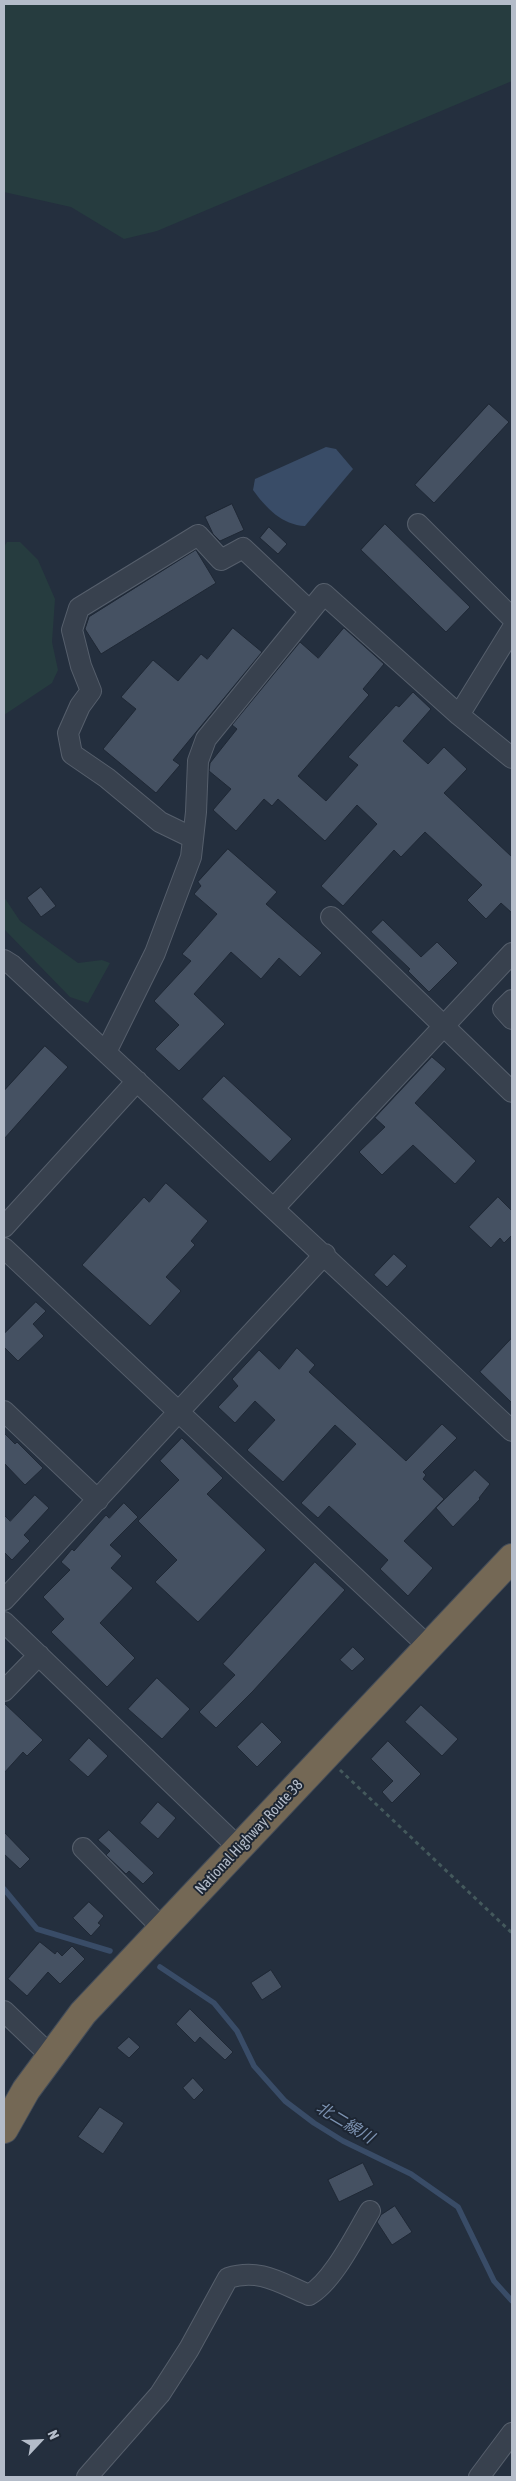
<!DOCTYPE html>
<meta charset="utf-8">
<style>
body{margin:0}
#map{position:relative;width:516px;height:2481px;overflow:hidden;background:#242f3e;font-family:"Asap Condensed",sans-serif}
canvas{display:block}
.frame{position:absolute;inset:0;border:5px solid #b4bcc9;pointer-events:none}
.north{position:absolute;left:15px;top:2416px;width:50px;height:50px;-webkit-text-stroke:4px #1d2633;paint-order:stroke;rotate:65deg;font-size:14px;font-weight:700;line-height:20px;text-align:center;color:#b4bcc9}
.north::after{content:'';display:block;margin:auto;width:18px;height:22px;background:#b4bcc9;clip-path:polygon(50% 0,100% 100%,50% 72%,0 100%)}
</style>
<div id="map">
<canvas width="516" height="2481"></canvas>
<div class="frame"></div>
<div class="north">N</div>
</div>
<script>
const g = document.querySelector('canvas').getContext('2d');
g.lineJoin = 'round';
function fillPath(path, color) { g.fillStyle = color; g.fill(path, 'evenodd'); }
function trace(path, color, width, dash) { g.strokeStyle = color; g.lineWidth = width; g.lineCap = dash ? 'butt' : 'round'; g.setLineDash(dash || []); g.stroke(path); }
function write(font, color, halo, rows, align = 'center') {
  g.font = font + ' "Asap Condensed","Noto Sans JP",sans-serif'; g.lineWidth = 4; g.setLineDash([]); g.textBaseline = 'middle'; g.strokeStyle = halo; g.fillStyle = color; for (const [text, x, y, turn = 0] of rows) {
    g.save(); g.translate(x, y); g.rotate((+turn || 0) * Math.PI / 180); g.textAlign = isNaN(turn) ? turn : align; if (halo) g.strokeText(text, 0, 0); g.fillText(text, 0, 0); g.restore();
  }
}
fillPath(new Path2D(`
 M4 4H512V81L157 231 124 239 71 207 4 192Z
 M7 542H20L38 560 55 599 52 642 58 670 52 683 4 715V547Z
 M4 897 20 921 78 963 102 960 110 963 88 1003 70 997 4 929Z`), '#263c3f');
fillPath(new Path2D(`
 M326 447 336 449 353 469 305 526C282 525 266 508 253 490L255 479Z`), '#394c67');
trace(new Path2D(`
 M4 1889 37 1929 110 1951
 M160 1967 214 2003 237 2031 254 2066 285 2101 314 2123 343 2141 411 2174 458 2207 494 2281 512 2301`), '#394c67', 5.5);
const building = new Path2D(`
 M489 404 509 422 434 503 415 485Z
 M232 504 244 530 220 541 213 534 205 517Z
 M385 524 470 607 446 632 361 550Z
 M269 527 287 544 278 554 260 538Z
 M196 550 216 583 101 654 85 629 89 617Z
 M233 628 262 652 173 760 180 765 156 793 103 749 136 709 121 697 153 660 178 681 201 654 207 659Z
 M344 628 384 664 363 689 369 695 298 776 326 801 358 765 348 757 396 705 399 707 413 692 431 709 403 741 428 764 444 747 467 769 444 793 512 857V913L501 903 486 919 467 900 482 885 425 832 401 857 394 850 343 906 321 886 377 824 357 805 325 841 278 799 272 806 264 799 236 831 213 810 231 789 209 771 210 763 237 729 232 725 300 642 318 658Z
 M228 849 277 892 266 904 322 953 300 977 279 958 261 979 231 952 194 994 225 1024 179 1071 155 1049 179 1025 154 1001 191 961 182 954 217 914 194 894 201 886 198 882Z
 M41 887 56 906 41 917 27 898Z
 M383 920 421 957 437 942 458 963 429 992 408 971 410 969 371 932Z
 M45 1046 68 1067 4 1139V1091Z
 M432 1057 446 1069 415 1103 476 1161 455 1184 413 1145 382 1175 359 1152 385 1127 375 1118Z
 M224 1076 292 1139 270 1162 202 1099Z
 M166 1183 208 1221 191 1241 195 1245 166 1277 181 1291 150 1326 82 1265 144 1197 149 1202Z
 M498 1197 512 1211V1235L504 1243 500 1238 491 1248 469 1227Z
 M394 1254 407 1266 387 1287 374 1275Z
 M36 1302 46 1311 33 1324 44 1336 18 1361 4 1347V1334Z
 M512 1338V1403L480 1372Z
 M297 1348 315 1365 309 1372 406 1461 442 1424 457 1438 423 1472 426 1475 423 1479 444 1499 404 1541 433 1568 408 1596 380 1569 388 1560 329 1506 318 1518 301 1503 356 1444 335 1425 283 1482 247 1450 275 1420 255 1401 235 1423 218 1407 238 1386 232 1379 259 1350 279 1369Z
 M4 1433 15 1444 17 1442 43 1468 25 1485 4 1463Z
 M182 1438 223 1478 207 1494 266 1550 198 1622 155 1582 177 1560 138 1521 179 1480 160 1461Z
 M475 1470 490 1484 479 1498 480 1499 453 1527 436 1508Z
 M35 1495 49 1508 24 1535 30 1541 12 1560 4 1552V1515L10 1521Z
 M124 1503 138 1517 110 1545 122 1556 111 1568 133 1588 100 1623 135 1658 107 1687 51 1632 64 1619 43 1597 70 1570 61 1562 72 1549 74 1551 106 1515 109 1518Z
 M315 1562 345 1590 253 1691 216 1728 199 1712 235 1675 223 1664Z
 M353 1647 365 1659 352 1671 340 1660Z
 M157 1678 190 1709 162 1739 128 1709Z
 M4 1703 43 1740 27 1756 23 1752 4 1773Z
 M421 1705 458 1739 442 1756 405 1722Z
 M262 1722 282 1742 257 1767 237 1747Z
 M89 1738 108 1756 88 1777 69 1760Z
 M388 1741 421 1774 392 1803 382 1792 393 1781 371 1759Z
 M158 1802 176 1818 158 1839 140 1823Z
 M109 1830 154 1873 143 1884 129 1871 126 1874 106 1855 110 1851 98 1840Z
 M4 1832 30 1859 20 1869 4 1854Z
 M89 1902 104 1916 98 1923 101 1925 91 1936 73 1918Z
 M40 1942 55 1954 57 1951 62 1956 72 1946 85 1959 60 1984 48 1972 27 1996 8 1979Z
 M271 1970 282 1987 262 2000 251 1983Z
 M190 2009 233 2052 225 2060 200 2037 195 2043 176 2024Z
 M129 2037 140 2047 129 2058 117 2048Z
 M193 2078 204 2090 194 2100 183 2088Z
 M100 2107 124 2123 103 2154 78 2137Z
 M363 2163 374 2185 339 2202 328 2180Z
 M395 2206 412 2232 392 2245 377 2222 381 2215Z`);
fillPath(building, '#455162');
trace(building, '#1f2835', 1);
const minor = new Path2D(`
 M418 524 512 618
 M459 715 512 629
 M193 838 160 822 107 778 72 754 68 733 80 706 91 691 81 666 72 630 79 608 198 535 221 560 243 548 310 611
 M331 917 512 1092
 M4 960 12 965 512 1431
 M512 1000 503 1009 512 1019
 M106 1052 155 953 191 857 196 812 198 761 206 739 324 594 459 715 512 758
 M274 1208 512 953
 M4 1227 137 1081
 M4 1248 429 1647
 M4 1411 98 1500
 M4 1600 325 1254
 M4 1622 239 1848
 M4 1691 39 1655
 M83 1848 163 1929
 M4 2011 50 2055
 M87 2477 160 2394 189 2349 228 2278C260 2268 280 2283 309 2295 333 2282 356 2234 370 2211
 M479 2477 512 2433`);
const highway = new Path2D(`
 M4 2129 26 2090 83 2013 512 1558`);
trace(minor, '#565f6c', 22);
trace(highway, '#434c59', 30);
trace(new Path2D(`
 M340 1770 512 1933`), '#44595c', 3, [4, 4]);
trace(minor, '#38414e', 20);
trace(highway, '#746855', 28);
write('15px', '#b4bcc9', '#1d2633', [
 ["National Highway Route 38",249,1837,-47]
]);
write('italic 16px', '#7c92b1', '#1d2633', [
 ["北二線川",345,2123,31]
]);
</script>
